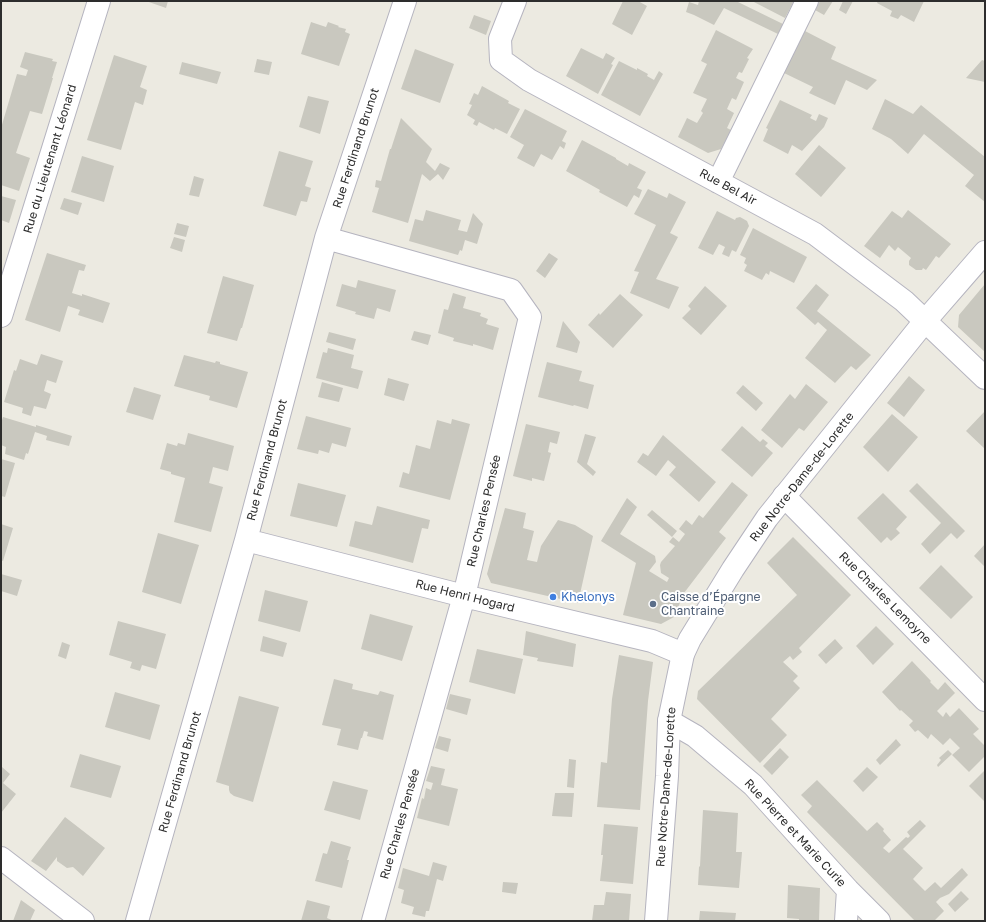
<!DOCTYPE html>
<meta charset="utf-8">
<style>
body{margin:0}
#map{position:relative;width:986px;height:922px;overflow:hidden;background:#eceae1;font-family:"Golos Text",sans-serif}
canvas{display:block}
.frame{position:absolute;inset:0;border:2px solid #2d2d2d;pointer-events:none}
</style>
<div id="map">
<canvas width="986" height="922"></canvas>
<div class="frame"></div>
</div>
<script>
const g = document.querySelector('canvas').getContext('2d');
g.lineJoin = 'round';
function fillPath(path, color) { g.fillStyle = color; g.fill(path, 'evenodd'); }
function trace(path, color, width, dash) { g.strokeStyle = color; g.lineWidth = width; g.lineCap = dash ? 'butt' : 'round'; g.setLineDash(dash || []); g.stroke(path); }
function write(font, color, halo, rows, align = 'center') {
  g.font = font + ' "Golos Text",sans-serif'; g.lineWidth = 4; g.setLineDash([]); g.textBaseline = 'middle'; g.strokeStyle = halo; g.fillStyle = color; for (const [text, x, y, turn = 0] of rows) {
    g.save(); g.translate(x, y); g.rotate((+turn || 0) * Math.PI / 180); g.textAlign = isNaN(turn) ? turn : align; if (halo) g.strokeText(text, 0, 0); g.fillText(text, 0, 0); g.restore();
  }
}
fillPath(new Path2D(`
 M146 1H168L166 8Z
 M623 1H638L647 6 632 35 612 24Z
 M699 1H739L738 2 783 24 778 34 724 8 714 25 694 15 686 12 689 2 698 5Z
 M752 1H794L785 18Z
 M820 1H833L824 15 815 10Z
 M843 1H853L846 14 839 10Z
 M878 1H924L914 22 901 15 898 19 890 16 892 11 877 3Z
 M474 15 491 21 486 35 469 28Z
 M311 22 326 27 328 22 339 26 338 27 346 29 345 32 350 34 339 66 301 54Z
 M716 30 753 49 747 58 749 59 742 73 739 72 736 78 744 82 736 100 732 98 727 109 734 113 727 128 731 130 721 149 708 153 678 137 687 118 697 123 703 113 701 111 707 99 693 93 707 64 701 61Z
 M805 31 836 47 831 59 877 80 867 90 846 80 835 105 809 93 813 87 784 73Z
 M581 48 603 59 606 53 615 58 611 64 613 65 598 94 566 76Z
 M415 49 454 64 440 103 401 89Z
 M25 52 53 59 52 61 57 62 52 78H53L42 114 30 111 16 153 30 158 19 191 1 185V128L17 74 26 76 28 70 20 67Z
 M114 55 147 66 140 87 147 90 143 105 135 102 121 150 87 140Z
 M257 59 272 62 269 75 254 72Z
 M982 60 985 61V82L966 78Z
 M619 61 637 70V68L648 74 647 76 654 80 659 71 663 74 640 116 601 95Z
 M182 62 221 72 217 84 179 74Z
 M482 86 509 101 508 103 520 109 507 134 495 128 494 130 479 122 477 126 473 124 475 120 467 115 472 105 469 104 474 93 478 95Z
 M308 96 329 101 320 134 299 127Z
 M885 99 913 114 921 105 985 157V202L965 186 974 175 924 134 908 154 891 139 872 129Z
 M780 100 812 115 810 118 816 121 819 114 828 118 824 127 802 151 792 145 788 154 763 141 768 129 766 128Z
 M525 109 567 131 562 141 566 143 564 149 560 146 552 160 541 154 534 167 517 158 524 145 510 137Z
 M401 118 432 149 426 162 435 171 440 163 450 168 443 180 438 174 430 181 422 174 408 223 372 212 379 188 375 187 376 180 381 181 390 149H391Z
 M582 140 616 158V159L628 166 629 163 646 172 637 188 642 190 639 198 634 195 627 207 599 192 600 190 566 171Z
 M819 145 846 168 821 197 795 174Z
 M279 151 313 161 305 186 311 188 307 202 301 201 296 216 263 206Z
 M82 156 114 166 104 202 71 192Z
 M194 176 204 179 199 197 189 195Z
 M648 189 667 198 669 193 686 202 670 233 678 237 656 279 679 287 669 309 630 293 639 272 634 271 656 225 634 214Z
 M1 196 16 200 9 223 1 220Z
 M64 198 82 203 78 215 60 209Z
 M426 210 461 220 458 230 467 232 473 213 483 224 477 244 465 240 462 251 460 250 458 255 409 241 415 219 423 221Z
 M908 210 951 244 939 258 936 256 926 270 923 268 922 270H916L909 265V261L911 258 898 247 895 251 889 245 880 258 864 246 892 211 902 218Z
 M717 211 735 220 736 218 740 217 747 221 749 226 736 252 732 250 729 257 722 254 725 247 719 244 713 255 698 248Z
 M177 223 189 226 186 237 174 234Z
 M753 228 807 257 794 283 770 271 769 275 766 273 762 280 744 271 747 265 744 263 746 258 740 255Z
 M174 237 185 240 182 252 170 248Z
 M47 253 86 265 84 271 79 270 72 293 82 296V294L110 303 103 323 78 315 80 310 68 306 60 332 25 320Z
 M549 253 558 259 545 278 536 271Z
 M223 276 254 285 242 328H241L237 341 207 333Z
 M358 280 396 290 390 312 377 308 374 319 355 314 356 312 336 306 342 284 356 288Z
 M816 284 829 295 817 311 871 355 856 370 851 366 835 383 805 358 827 330 818 322 815 325 796 308Z
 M985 284V352L958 327 959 315Z
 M705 286 727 306 701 335 682 318 691 309 688 306Z
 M453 293 466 297 463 308 481 313 480 316 488 319 486 324 499 328 493 350 473 344V346L453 341 454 338 438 333 444 309 448 310Z
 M620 294 643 315 613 348 588 325 599 313 600 315Z
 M563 321 580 342 577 353 556 347Z
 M414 331 431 335 428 345 411 340Z
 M329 332 356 339 353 350 326 342Z
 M328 348 354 355 351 368 363 371 358 389 316 378 323 352 327 353Z
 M41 354 63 361 56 383 47 380 44 391 51 394 46 409 34 406 31 416 22 413 23 408 4 402 14 370 16 371 20 359 37 365Z
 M184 355 215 363 216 361 220 362V364L248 372 237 408 209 400 210 396 174 386Z
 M547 362 582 371 579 381 594 385 588 409 574 405 573 406 538 397Z
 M909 376 925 390 904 417 887 403Z
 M388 378 409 384 404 401 384 395Z
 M322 382 343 388 339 402 318 397Z
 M806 384 828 402 804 431 799 428 782 448 761 430 790 394 795 399Z
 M743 385 763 403 756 411 736 393Z
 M134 387 161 395 153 420 126 412Z
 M985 411V449L966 431Z
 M892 414 918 437 888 472 863 447Z
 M306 416 351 428 346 447 332 443 329 453 319 450 318 454 297 449Z
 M3 417 36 427V425L72 436 69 446 46 440 47 436 35 432 28 454 26 453 24 460 5 454 6 447 1 445V423Z
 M452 419 470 424 450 500 399 487 403 472 409 474 416 445 430 449 437 420 451 424Z
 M526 424 560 432 557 444 550 442 548 452 551 453 544 481 532 478V481L513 476Z
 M742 426 760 442 763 439 768 443 765 446 773 453 752 477 721 450Z
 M188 433 234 446 228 471 213 467 209 483 223 487 211 532 174 522 185 478 171 474V472L160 469 167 443 177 446 178 443 185 445Z
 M585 434 596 437 587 464 596 472 593 476 577 462Z
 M663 435 716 482 699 502 669 475 676 467 668 460 656 476 637 462 643 453 648 456Z
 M1 459 15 463 5 497 1 496Z
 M732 482 748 495 719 532 726 538 684 593 674 617 661 624 623 615 636 563 601 541 627 498 637 507 620 534 655 556 656 562 649 571 667 582 669 578 661 573 660 565 661 562 675 546 669 542 673 537 679 542 685 534 679 529 686 520 692 525 699 515 703 518Z
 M298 483 346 495 337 527 290 516Z
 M917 483 965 531 957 539 951 533 930 554 921 544 941 523 909 491Z
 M883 493 907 517 896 529 900 533 891 541 887 537 881 543 857 518Z
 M377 506 430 520 428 529 422 528 413 563 349 546 355 521 372 525Z
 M505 508 526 513 523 528 534 531 527 560 537 562 541 546 558 520 575 525 593 536 578 603 491 583 487 574Z
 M652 510 677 531 672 537 647 515Z
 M1 524 13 528 3 561 1 560Z
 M158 533 199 545 181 604 142 592Z
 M793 537 851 595 799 648 802 652 793 660 790 656 783 662 798 676 793 681 800 688 771 719 787 735 760 763 697 699 698 691 797 595 767 563Z
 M985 544V567L974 556Z
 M941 565 973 597 951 619 919 588Z
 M1 574 22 580 17 596 1 591Z
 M265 590 308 601 300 632 258 621Z
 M370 614 413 626 402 661 361 649Z
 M118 621 166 634 156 669 142 665 140 671 130 668 132 662 109 655Z
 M876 626 894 644 873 665 856 646Z
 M526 631 576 644 573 667 537 661 538 658 523 655Z
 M263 636 287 643 283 657 260 651Z
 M835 639 843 648 826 664 818 655Z
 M62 642 70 645 66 659 58 656Z
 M477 649 523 659 515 694 469 682Z
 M619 655 653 662 648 701 640 810 597 807 601 762 607 763 612 699Z
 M912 661 931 681 930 682 938 690 945 682 955 693 937 711 943 717 946 712 950 717 959 708 979 729 973 734 985 746V756L969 772 952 755 960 748 950 738 943 745 931 734 928 739 918 730 915 732 909 725 913 721 901 710 900 711 882 692Z
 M334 679 353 684 352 689 378 695 380 691 394 695 383 740 367 736 368 732 364 731 362 738H361L358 750 337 745 341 729 322 725Z
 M115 692 160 705 150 740 105 727Z
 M450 694 471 699 467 715 446 709Z
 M239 696 279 707 253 802 234 796 230 793 229 790V786L216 782Z
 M439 736 451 739 448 752 435 748Z
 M896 739 901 745 880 765 876 760Z
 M780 748 789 757 772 775 763 766Z
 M948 750 952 754 938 767 937 765 941 760 939 758Z
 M80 754 121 766 111 798 70 787Z
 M569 759 576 760 574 788 567 787Z
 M431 766 445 769 441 785 458 789 449 826 417 818 422 798 424 799 426 788 431 790 433 783 426 781Z
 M2 767 10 774 3 783 16 794 1 813V768Z
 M867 767 878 777 863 792 853 781Z
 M985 770V802L969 786Z
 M817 780 867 831 877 822 884 829 883 831 891 840 883 848 889 853 906 837 908 838 910 836 907 832 920 820 926 826 903 849 923 868 913 879 925 891 935 882 941 888 962 868 968 875 949 894 940 898 936 902 944 911 934 921H915L807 812 812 806 801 795Z
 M333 781 368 790 360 820 324 810Z
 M555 793H574L572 817 552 816Z
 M703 810 738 813 736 852H742L739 888 698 885 699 867 700 866Z
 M65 817 105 848 83 876 73 867 67 868 57 861V857L46 871 31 861Z
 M604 824 638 827 633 884 600 881 603 855H601Z
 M331 841 351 847 347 860H349L342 888 315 881 323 853 327 854Z
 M433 862 447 866 443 881 437 879 429 911H426L425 917 412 914 414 907 401 903 404 890 398 888 403 868 429 876Z
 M503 882 518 883 516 894 502 892Z
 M788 885 820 888 819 921H799V919L787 918Z
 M961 891 969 899 955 912 948 904Z
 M606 892 631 894 629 921H592L594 905H604Z
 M21 900 35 910 30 921H13Z
 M307 900 330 906 327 918 334 921H301Z
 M700 911 736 913 735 921H699Z`), '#c9c8bf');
const minor = new Path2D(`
 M515 1 500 39 501 60 529 80 815 234 904 301 985 378
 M718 182 807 1
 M326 238 511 290 530 317 464 596 373 921
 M1 316 99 1
 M784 496 985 700
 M246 540 464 596 652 641 683 654
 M669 721 695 736 753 785 848 890 879 921
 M1 858 83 921
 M137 921 246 540 326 238 405 1
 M846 921 848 890`);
const secondary = new Path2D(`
 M656 921 667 776 669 721 683 654 690 639 733 569 767 518 925 321 985 252`);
trace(minor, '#b5b4bf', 24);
trace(secondary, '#b5b4bf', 24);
trace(minor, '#fff', 22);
trace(secondary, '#fff', 22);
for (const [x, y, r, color] of [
 [553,597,4,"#3f7fe0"],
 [653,604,4,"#5c6f8a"]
]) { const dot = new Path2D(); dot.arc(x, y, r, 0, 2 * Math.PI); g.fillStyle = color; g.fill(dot); trace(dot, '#fff', 1.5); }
write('12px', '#2d2d2d', '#fff', [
 ["Rue Ferdinand Brunot",356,148,-72],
 ["Rue du Lieutenant Léonard",50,159,-73],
 ["Rue Bel Air",728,187,28],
 ["Rue Ferdinand Brunot",267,460,-75],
 ["Rue Notre-Dame-de-Lorette",802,477,-52],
 ["Rue Charles Pensée",484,511,-77],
 ["Rue Henri Hogard",465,596,14],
 ["Rue Charles Lemoyne",885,598,45],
 ["Rue Ferdinand Brunot",180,772,-74],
 ["Rue Notre-Dame-de-Lorette",666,787,-86],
 ["Rue Charles Pensée",400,824,-74],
 ["Rue Pierre et Marie Curie",795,833,47]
]);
write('12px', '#366cbe', '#fff', [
 ["Khelonys",561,597]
], 'left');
write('12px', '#4e5e75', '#fff', [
 ["Caisse d’Épargne",661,597],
 ["Chantraine",661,611]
], 'left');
</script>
